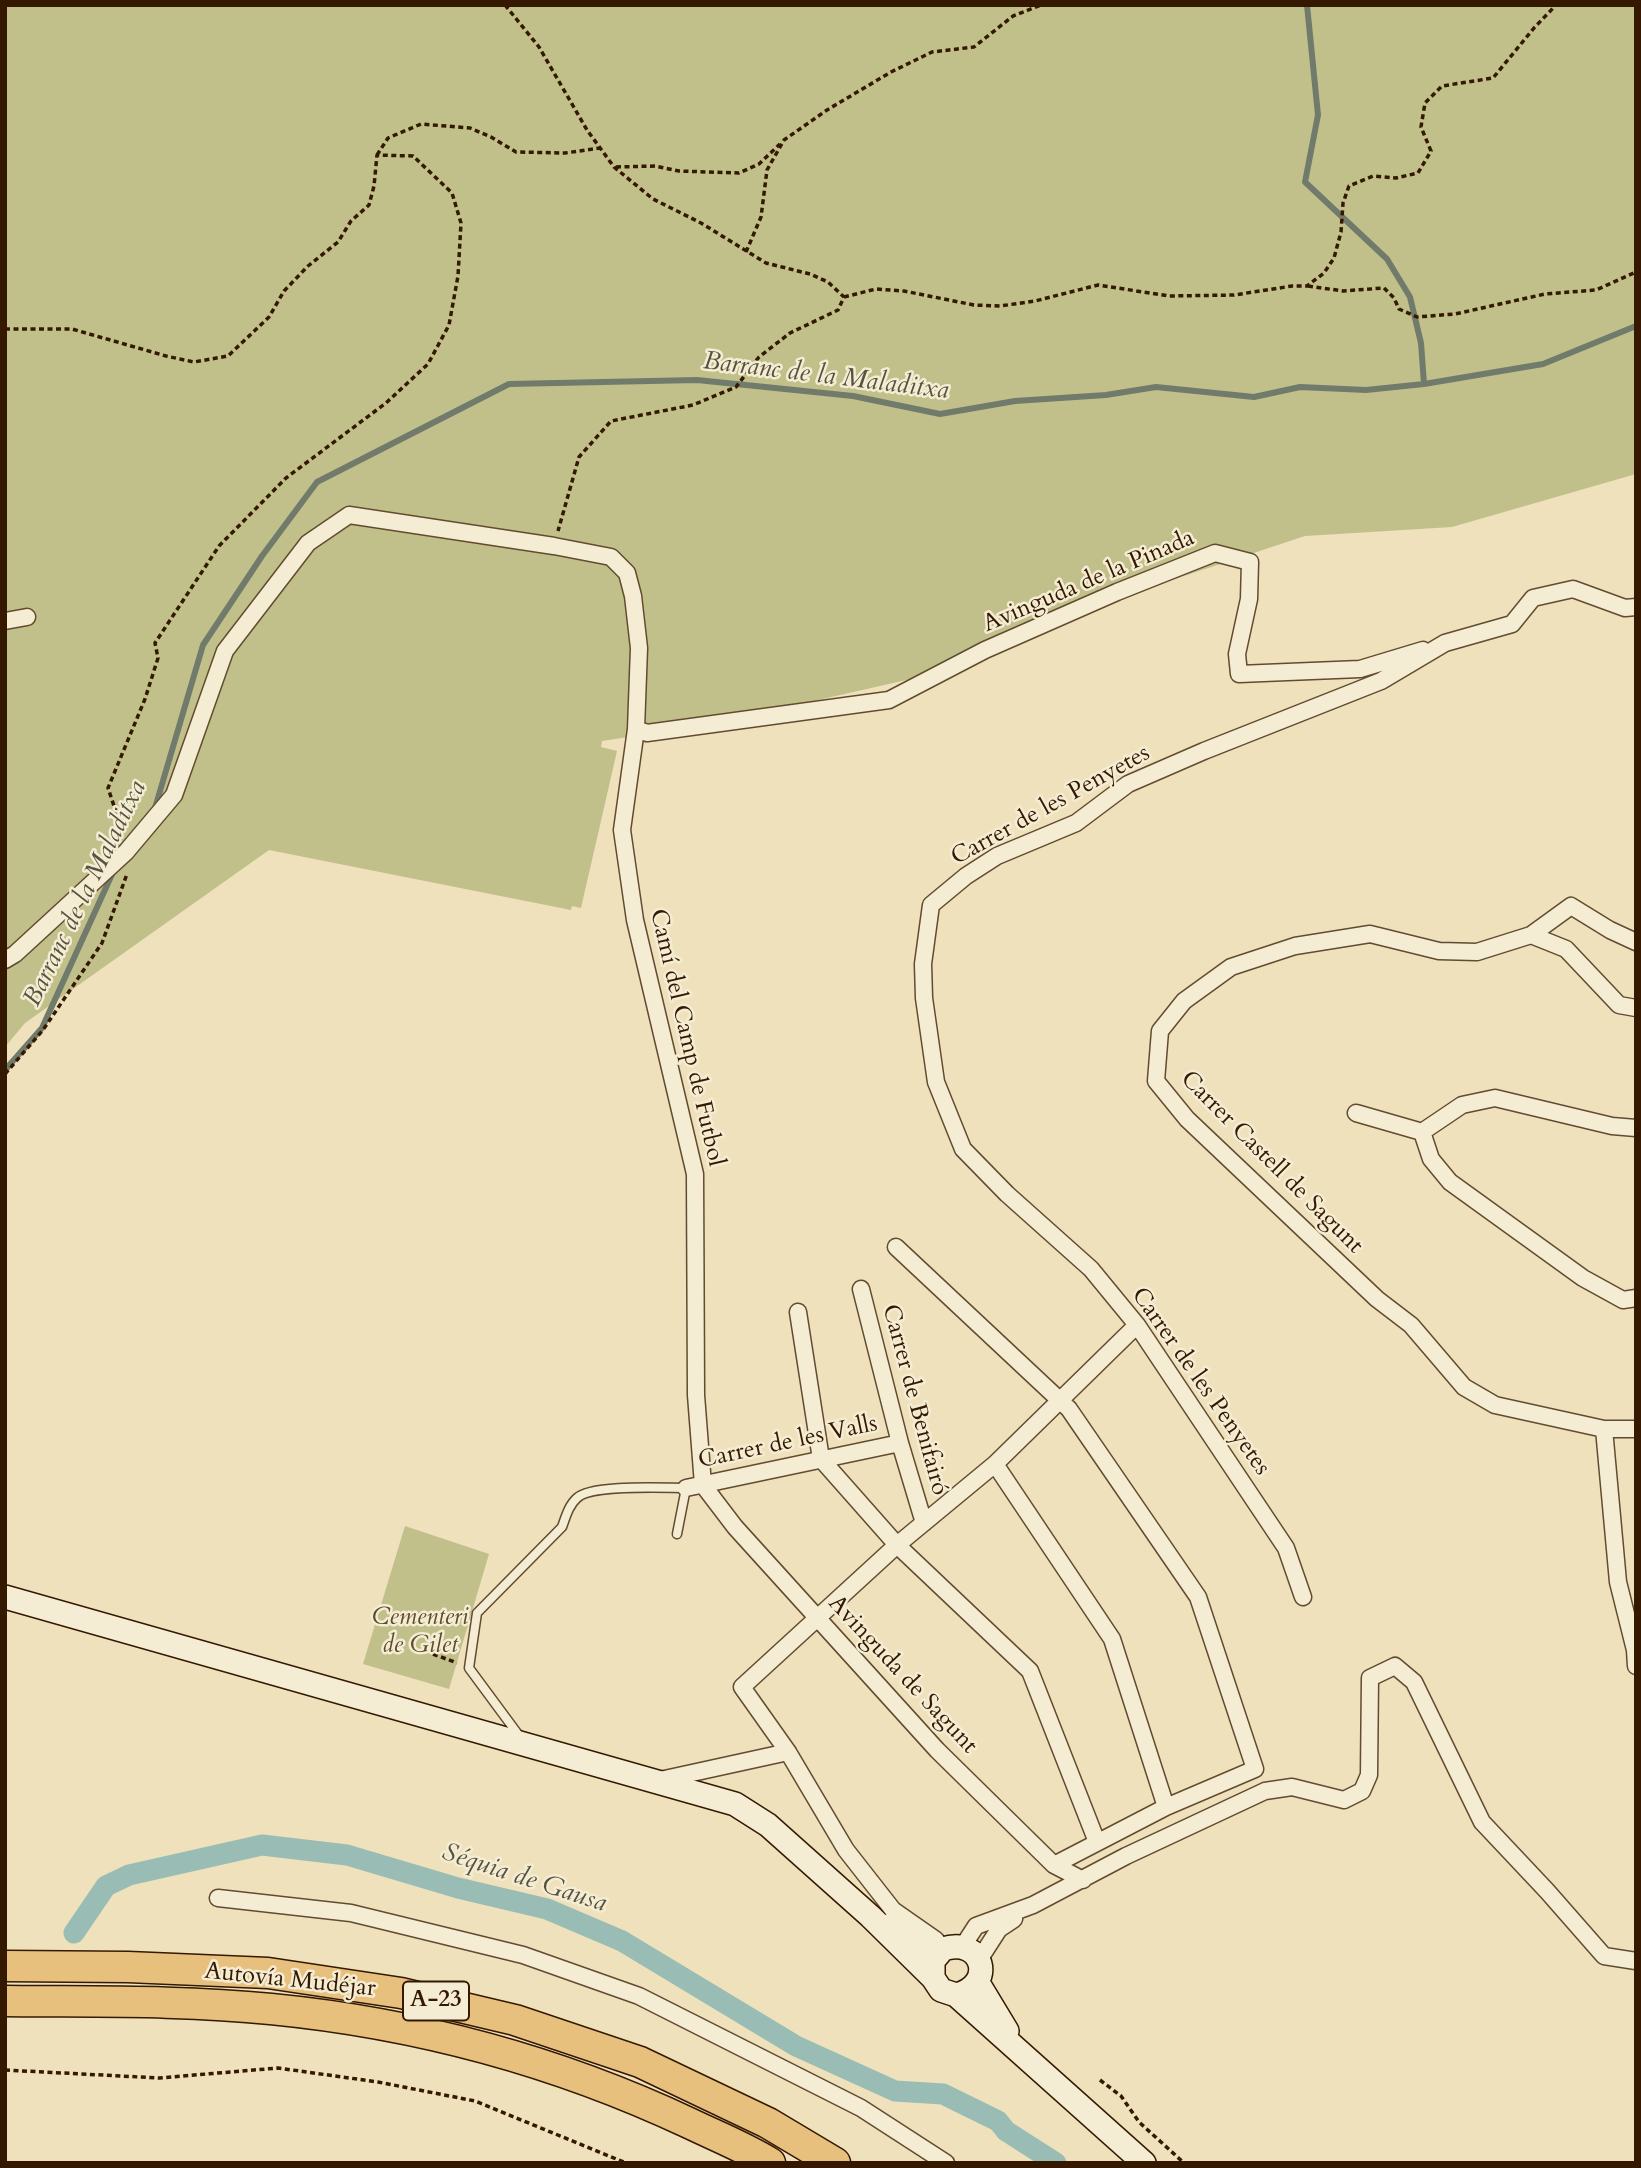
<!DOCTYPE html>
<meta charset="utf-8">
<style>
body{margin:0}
#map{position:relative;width:1641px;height:2168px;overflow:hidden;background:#eee1bc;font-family:Cardo,serif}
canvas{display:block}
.frame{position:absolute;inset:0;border:7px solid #341900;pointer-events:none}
</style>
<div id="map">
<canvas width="1641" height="2168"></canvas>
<div class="frame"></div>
</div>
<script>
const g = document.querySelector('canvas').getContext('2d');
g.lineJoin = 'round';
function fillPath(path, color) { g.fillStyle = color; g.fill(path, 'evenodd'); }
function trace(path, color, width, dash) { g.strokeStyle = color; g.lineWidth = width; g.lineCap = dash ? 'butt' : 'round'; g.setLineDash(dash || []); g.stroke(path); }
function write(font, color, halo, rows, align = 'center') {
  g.font = font + ' Cardo,serif'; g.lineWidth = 5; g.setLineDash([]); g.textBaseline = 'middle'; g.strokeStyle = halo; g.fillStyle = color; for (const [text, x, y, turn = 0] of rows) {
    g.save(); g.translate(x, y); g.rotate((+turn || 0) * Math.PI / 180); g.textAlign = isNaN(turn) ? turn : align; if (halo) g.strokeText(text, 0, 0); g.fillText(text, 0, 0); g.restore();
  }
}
fillPath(new Path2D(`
 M5 5H1636V474L1452 527 1305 536 1054 619 946 671 708 725 602 741 601 747 617 751 581 908 572 906 571 910 269 850 25 1023 5 1047Z
 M405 1526 489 1554 449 1689 363 1664Z`), '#c1c08b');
trace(new Path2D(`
 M1307 5 1318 115 1305 182 1387 259 1410 297 1421 343 1424 384
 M155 808 203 645 262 556 317 482 509 384 697 380 853 396 940 414 1015 401 1106 395 1156 387 1254 397 1300 387 1366 390 1424 384 1543 364 1636 326
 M5 1070 42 1028 114 870`), '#717b6c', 6);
trace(new Path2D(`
 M74 1933 106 1886 129 1875 262 1845 347 1855 458 1888 547 1909 622 1941 796 2046 895 2091 943 2094 998 2121 1006 2131 1056 2163`), '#99bdb4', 21);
const lane = new Path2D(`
 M520 1737 469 1668 477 1613 562 1527C566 1516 569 1505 577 1498 591 1484 664 1488 686 1488L677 1534`);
const street = new Path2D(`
 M5 621 27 617
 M636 729 647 733 889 700 985 650 1117 592 1215 553 1250 562 1249 599 1237 654 1239 674 1360 669 1423 650
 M1531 935 1571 906 1610 930 1636 942
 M5 960 15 954 126 852 174 795 225 651 308 543 349 515 554 546 611 557 627 573 633 596 639 648 636 729 622 830 635 920 695 1174 696 1395 703 1485 735 1527 937 1750 1054 1865 1083 1880
 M1636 1008 1619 1005 1566 949 1531 935 1477 952 1439 951 1370 934 1295 946 1231 967 1184 1001 1160 1031 1156 1081 1187 1119 1377 1299 1411 1325 1464 1387 1495 1405 1604 1429H1636
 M1356 1113 1422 1132
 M1636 1128 1612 1126 1495 1098 1462 1105 1422 1132 1431 1159 1450 1182 1583 1278 1623 1300 1636 1298
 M896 1247 1069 1409 1198 1597 1255 1769 1166 1807 1054 1865
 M861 1289 900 1443 924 1523
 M798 1312 821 1459 897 1545 1030 1671 1097 1842
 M1604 1429 1618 1582 1635 1650 1636 1666
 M995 1464 1112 1639 1166 1807
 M686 1488 900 1443
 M1303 1597 1286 1548 1137 1325 1091 1269 1007 1194 963 1149 936 1082 924 998 923 964 931 905 966 876 997 856 1076 823 1128 784 1204 751 1381 681 1445 643 1512 624 1533 598 1573 589 1625 608 1636 607
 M660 1780 788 1752
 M218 1898 351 1913 523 1955 639 1996 861 2108 946 2163
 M936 1940 893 1910 846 1850 788 1752 742 1687 897 1545 995 1464 1137 1325
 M963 1946 976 1926 1033 1905 1126 1856 1265 1791 1292 1787 1344 1800 1362 1791 1369 1775 1370 1678 1395 1666 1414 1682 1482 1822 1547 1891 1604 1956 1636 1961
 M979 1960 999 1929 1014 1919`);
const secondary = new Path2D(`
 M5 1597 735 1804 768 1825 870 1916 933 1978 941 1990 956 1995 1144 2163
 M888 1926 909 1937 943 1949
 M933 1978V1961L943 1949C983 1936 997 1985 956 1995
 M978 1983 1007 2031`);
const highway = new Path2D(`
 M5 1966 128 1967 268 1973 401 1993 515 2020 640 2062 768 2123 835 2163
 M5 2001C93 2002 183 2000 271 2009 415 2023 557 2061 689 2123 716 2136 744 2147 770 2163`);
trace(lane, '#624b2f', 11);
trace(street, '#624b2f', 19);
trace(secondary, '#341900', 26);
trace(highway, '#341900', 33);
trace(new Path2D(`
 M505 5 539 47 587 130 614 167 653 199 701 223 766 263 810 274 828 282 844 297 838 310 790 333 759 357 736 387 693 405 611 421 579 457 558 531
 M377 155 388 138 421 124 470 128 491 137 516 152 565 153 600 148
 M616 167 655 166 679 171 739 173 759 164 780 144
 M746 252 761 217 767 170 784 140 827 110 891 72 932 52 974 47 1013 16 1041 5
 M1308 286 1343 291 1384 288 1394 298 1399 309 1417 317 1455 314 1545 294 1596 290 1636 272
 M844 297 876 289 904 291 974 305 1000 306 1035 301 1098 285 1169 296 1234 295 1292 286H1307L1324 273 1334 258 1341 232 1343 203 1349 186 1373 176 1396 178 1418 173 1431 151 1421 127 1425 103 1442 86 1493 78 1534 28 1556 5
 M5 329H72L166 356 194 362 228 356 269 317 284 291 308 266 338 242 351 221 369 205 374 186 377 155 413 156 452 193 461 223 458 276 449 325 428 364 386 403 286 478 219 546 155 643 158 658 145 699 108 788 117 815 120 834
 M5 1074 43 1030 102 943 127 874
 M433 1654 457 1663
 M5 2070 159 2078 278 2068 378 2082 475 2101 626 2163
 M1100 2080 1121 2096 1139 2122 1184 2163`), '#341900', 3.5, [5, 3.5]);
trace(lane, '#f4ecd3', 8);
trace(street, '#f4ecd3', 16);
trace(secondary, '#f4ecd3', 23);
trace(highway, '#e7c07e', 30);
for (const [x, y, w] of [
 [436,2001,66]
]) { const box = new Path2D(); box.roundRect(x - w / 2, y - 19.5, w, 39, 5); g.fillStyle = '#f4ecd3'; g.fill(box); trace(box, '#341900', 2); }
write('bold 23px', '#341900', null, [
 ["A-23",436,2001]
]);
write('24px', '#341900', '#f4ecd3', [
 ["Avinguda de la Pinada",1089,582,-23],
 ["Carrer de les Penyetes",1051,806,-29],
 ["Camí del Camp de Futbol",686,1038,77],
 ["Carrer Castell de Sagunt",1271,1163,45],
 ["Carrer de les Penyetes",1200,1382,55],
 ["Carrer de Benifairó",914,1400,75],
 ["Carrer de les Valls",788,1443,-12],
 ["Avinguda de Sagunt",902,1675,47],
 ["Autovía Mudéjar",290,1981,6]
]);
write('italic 24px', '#5e4b2a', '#f4ecd3', [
 ["Cementeri",420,1618],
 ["de Gilet",420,1646]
]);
write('italic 26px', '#57523f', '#f4ecd3', [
 ["Barranc de la Maladitxa",826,377,7],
 ["Barranc de la Maladitxa",86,894,-64],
 ["Séquia de Gausa",524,1879,18]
]);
</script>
